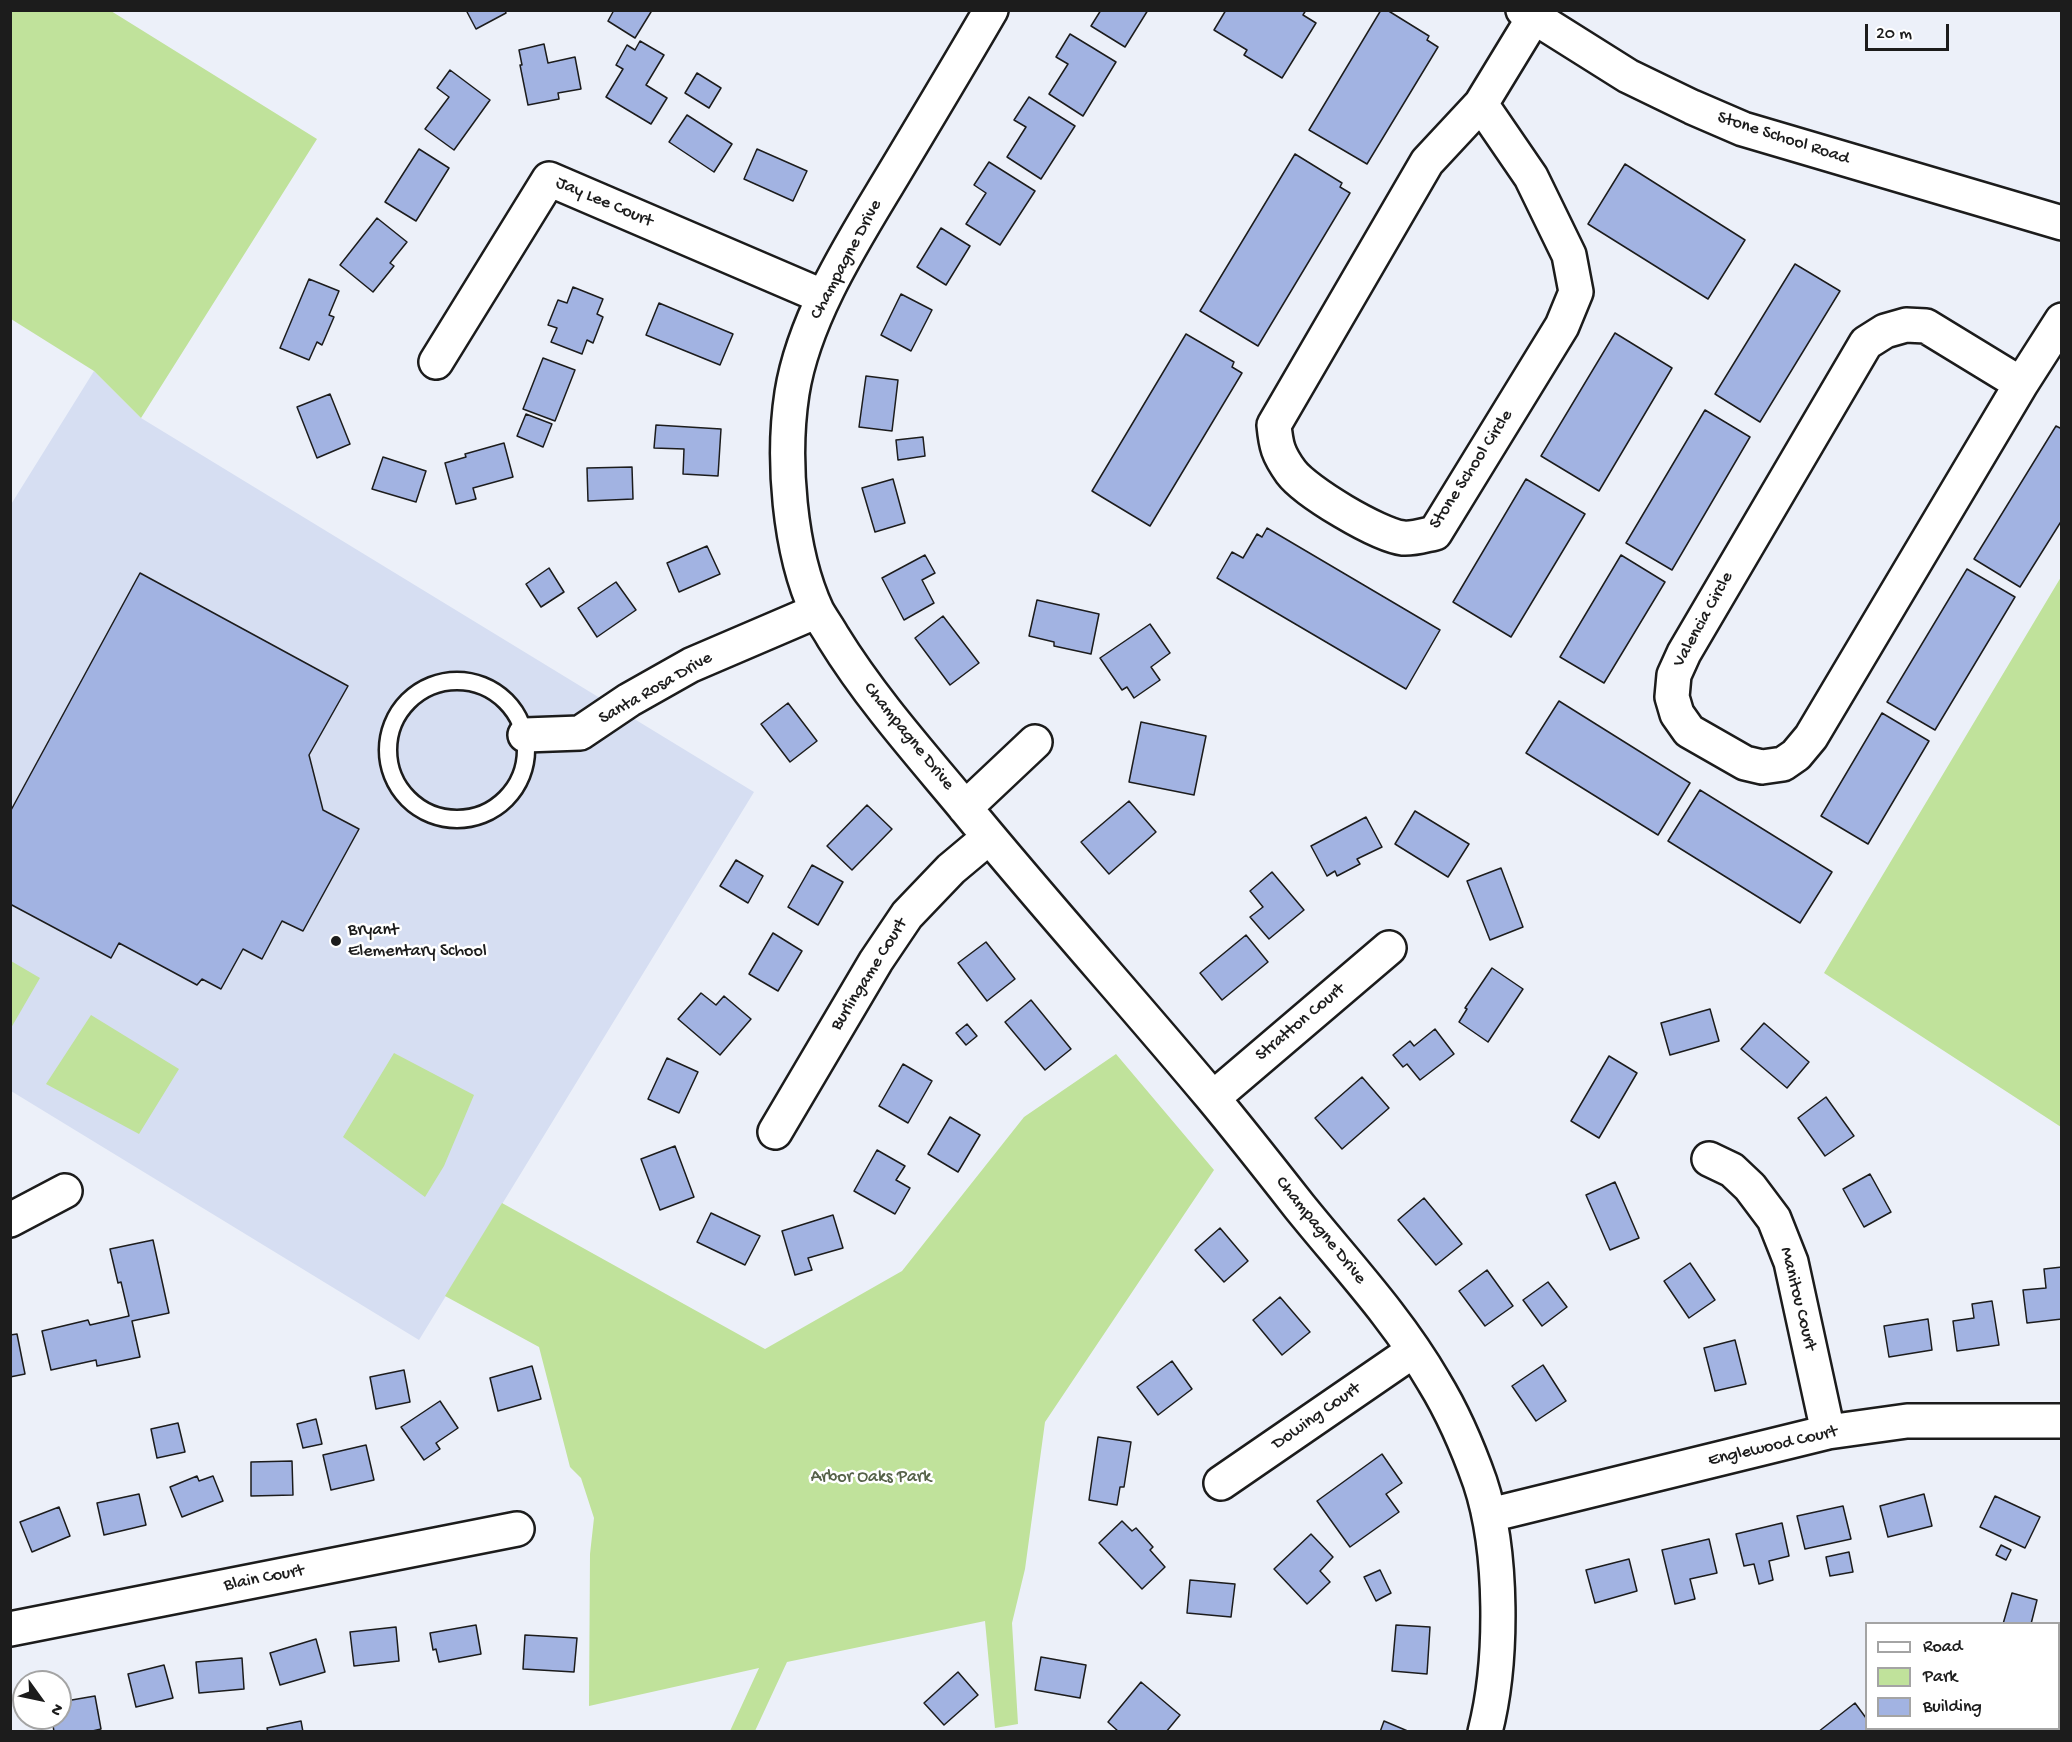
<!DOCTYPE html>
<style>
body{margin:0}
#map{position:relative;width:2072px;height:1742px;overflow:hidden;background:#ecf0f9;font-family:"Gochi Hand",sans-serif}
canvas{display:block}
.frame{position:absolute;inset:0;border:12px solid #1c1c1c;pointer-events:none}
.legend{position:absolute;left:1865px;top:1622px;width:195px;height:108px;box-sizing:border-box;background:#fff;border:2px solid #a4a4a4;margin:0;padding:8px 10px;list-style:none;font-size:18px;color:#1c1c1c}
.legend li{display:flex;align-items:center;gap:12px;height:30px}
.legend b{width:30px;border:2px solid #a4a4a4}
.north{position:absolute;left:12px;top:1670px;width:60px;height:60px;box-sizing:border-box;background:#fff;border:2px solid #a4a4a4;border-radius:50%;rotate:123deg;font-size:16px;font-weight:700;line-height:24px;text-align:center;color:#1c1c1c}
.north::after{content:'';display:block;margin:auto;width:21px;height:27px;background:#1c1c1c;clip-path:polygon(50% 0,100% 100%,50% 72%,0 100%)}
.scale{position:absolute;left:1865px;top:24px;width:84px;height:27px;box-sizing:border-box;border:3px solid #1c1c1c;border-top:0;padding-left:8px;font-size:18px;line-height:21px;white-space:nowrap;color:#1c1c1c;-webkit-text-stroke:4px #fff;paint-order:stroke}
</style>
<div id="map">
<canvas width="2072" height="1742"></canvas>
<div class="frame"></div>
<ul class="legend">
<li><b style="height:8px;background:#fff"></b>Road</li>
<li><b style="height:16px;background:#c0e29b"></b>Park</li>
<li><b style="height:16px;background:#a2b3e2"></b>Building</li>
</ul>
<div class="north">N</div>
<div class="scale">20 m</div>
</div>
<script>
const g = document.querySelector('canvas').getContext('2d');
g.lineJoin = 'round';
function fillPath(path, color) { g.fillStyle = color; g.fill(path, 'evenodd'); }
function trace(path, color, width, dash) { g.strokeStyle = color; g.lineWidth = width; g.lineCap = dash ? 'butt' : 'round'; g.setLineDash(dash || []); g.stroke(path); }
function write(font, color, halo, rows, align = 'center') {
  g.font = font + ' "Gochi Hand",sans-serif'; g.lineWidth = 5; g.setLineDash([]); g.textBaseline = 'middle'; g.strokeStyle = halo; g.fillStyle = color; for (const [text, x, y, turn = 0] of rows) {
    g.save(); g.translate(x, y); g.rotate((+turn || 0) * Math.PI / 180); g.textAlign = isNaN(turn) ? turn : align; if (halo) g.strokeText(text, 0, 0); g.fillText(text, 0, 0); g.restore();
  }
}
fillPath(new Path2D(`
 M94 371 141 418 754 792 419 1340 11 1091 10 506Z`), '#d6def2');
fillPath(new Path2D(`
 M10 11H111L317 139 141 418 94 371 11 319Z
 M2061 577 2062 1127H2061L1824 973Z
 M11 961 40 978 11 1028Z
 M91 1015 179 1069 139 1134 46 1084Z
 M394 1053 474 1095 444 1166 425 1197 343 1137Z
 M1116 1054 1214 1170 1045 1422 1025 1569 1012 1623 1018 1724 995 1728 985 1621 787 1662 755 1731H730L759 1668 589 1706 590 1554 594 1518 581 1478 570 1467 539 1347 445 1296 502 1203 765 1349 902 1271 1024 1117Z`), '#c0e29b');
const building = new Path2D(`
 M466 10H505L506 13 476 29Z
 M614 10H648L651 12 635 38 608 21Z
 M1101 10H1148L1125 47 1091 26Z
 M1226 10H1306L1303 15 1316 23 1282 78 1244 55 1247 50 1214 30Z
 M1381 10H1387L1429 36 1427 40 1438 47 1367 164 1309 130Z
 M1070 34 1116 62 1083 116 1049 94 1068 64 1056 57Z
 M640 41 664 55 646 85 667 98 651 124 606 97 623 69 616 65 627 45 635 50Z
 M544 44 548 63 575 57 581 89 558 93 559 99 528 105 520 65H522L519 50Z
 M450 70 490 100 454 150 425 129 449 97 437 88Z
 M697 73 721 88 709 108 685 93Z
 M1029 97 1075 126 1041 179 1007 157 1026 127 1014 120Z
 M687 115 732 144 714 172 669 142Z
 M419 149 449 168 416 221 385 202Z
 M757 149 807 171 793 201 744 179Z
 M1295 154 1342 183 1340 187 1350 193 1258 346 1200 311Z
 M989 162 1035 191 1000 245 966 224 986 193 974 185Z
 M1625 164 1745 240 1708 299 1588 224Z
 M377 218 407 242 390 263 394 266 373 292 340 265Z
 M941 228 970 246 946 285 917 267Z
 M1795 264 1840 291 1760 422 1715 394Z
 M309 279 339 291 329 315 334 317 322 345 317 342 309 360 280 348Z
 M573 287 603 299 597 314 603 317 593 343 587 340 582 354 551 342 557 328 548 325 558 300 567 303Z
 M901 294 932 310 911 351 881 335Z
 M659 303 733 334 720 365 646 335Z
 M1615 333 1672 368 1599 491 1541 456Z
 M1186 334 1234 362 1232 367 1242 373 1150 526 1092 491Z
 M543 358 575 370 555 421 523 409Z
 M866 376 898 380 892 431 859 427Z
 M330 394 350 444 317 458 297 407Z
 M1705 410 1750 437 1672 570 1626 543Z
 M526 414 552 424 543 447 517 436Z
 M656 425 721 429 718 476 683 474 684 449 654 448Z
 M2056 426 2062 429V520L2020 587 1974 559Z
 M923 437 925 456 898 460 896 440Z
 M504 443 513 477 473 488 476 499 456 504 445 463 466 457 465 454Z
 M383 457 426 471 416 502 372 489Z
 M632 467 633 499 588 501 587 468Z
 M893 479 905 523 875 532 862 488Z
 M1526 479 1585 514 1511 637 1453 602Z
 M1267 528 1440 630 1406 689 1217 578 1232 552 1243 558 1257 534 1262 537Z
 M707 546 720 574 679 592 667 563Z
 M925 555 935 573 922 580 934 603 904 620 882 578Z
 M1621 555 1665 582 1604 683 1560 657Z
 M549 568 564 592 541 607 526 584Z
 M1967 569 2015 597 1935 730 1887 702Z
 M140 573 348 686 309 755 323 810 359 829 303 931 282 921 262 959 243 949 221 989 202 979 197 985 119 943 111 958 10 904V812Z
 M616 582 636 610 597 637 578 608Z
 M1037 600 1099 614 1091 654 1054 646V642L1029 636Z
 M943 616 979 663 950 685 915 638Z
 M1150 624 1170 653 1151 667 1160 680 1134 698 1127 687 1122 690 1100 658Z
 M1559 701 1690 783 1658 835 1526 753Z
 M788 703 817 741 790 762 761 724Z
 M1882 713 1929 741 1868 844 1821 816Z
 M1141 722 1206 736 1194 795 1129 782Z
 M1700 790 1832 872 1800 923 1668 841Z
 M1129 801 1156 832 1109 874 1081 842Z
 M867 805 892 829 852 870 827 846Z
 M1415 811 1469 844 1448 877 1395 844Z
 M1366 817 1382 847 1357 859 1360 864 1337 876 1335 871 1327 876 1311 846Z
 M736 860 763 876 748 903 720 886Z
 M812 865 843 882 818 925 788 907Z
 M1501 868 1523 927 1490 940 1467 881Z
 M1272 872 1304 910 1269 939 1250 917 1263 907 1250 891Z
 M773 933 802 951 778 991 749 974Z
 M1246 935 1268 962 1222 1000 1200 973Z
 M986 942 1015 979 987 1001 958 963Z
 M1492 968 1523 989 1488 1042 1459 1022 1467 1009 1465 1008Z
 M701 993 716 1005 724 996 751 1019 720 1055 678 1019Z
 M1031 1000 1071 1049 1045 1070 1005 1022Z
 M1710 1009 1719 1041 1670 1055 1661 1023Z
 M1764 1023 1809 1062 1787 1088 1741 1049Z
 M967 1024 977 1036 966 1045 956 1033Z
 M1435 1029 1454 1054 1420 1080 1407 1064 1403 1067 1393 1055 1410 1041 1414 1046Z
 M1609 1056 1637 1073 1599 1138 1571 1121Z
 M667 1058 698 1072 679 1113 648 1099Z
 M903 1064 932 1081 908 1123 879 1106Z
 M1362 1077 1389 1108 1342 1149 1315 1118Z
 M1826 1097 1854 1136 1825 1156 1798 1118Z
 M950 1117 980 1135 958 1172 928 1154Z
 M675 1146 694 1197 660 1210 641 1159Z
 M877 1150 905 1166 896 1180 910 1188 895 1214 854 1191Z
 M1870 1174 1891 1212 1864 1227 1843 1189Z
 M1615 1182 1639 1238 1610 1250 1586 1195Z
 M1424 1198 1462 1244 1436 1265 1398 1220Z
 M711 1213 760 1236 745 1265 697 1242Z
 M833 1215 843 1248 808 1258 812 1270 795 1275 782 1231Z
 M1220 1228 1248 1261 1224 1282 1195 1250Z
 M153 1240 169 1313 132 1321 140 1357 97 1366 96 1360 51 1370 42 1331 88 1320 90 1325 129 1316 121 1282 118 1283 110 1249Z
 M1690 1263 1715 1300 1689 1318 1664 1281Z
 M2062 1267V1319L2027 1323 2023 1290 2046 1288 2044 1269Z
 M1487 1270 1513 1306 1485 1326 1459 1291Z
 M1548 1282 1567 1307 1542 1326 1523 1300Z
 M1280 1297 1310 1332 1282 1355 1253 1320Z
 M1992 1301 1999 1345 1957 1351 1953 1321 1974 1318 1972 1304Z
 M1928 1319 1932 1350 1889 1357 1884 1326Z
 M17 1334 25 1374 10 1377V1335Z
 M1735 1340 1746 1384 1715 1391 1704 1348Z
 M1172 1361 1192 1389 1158 1415 1137 1387Z
 M1543 1365 1566 1401 1536 1421 1512 1386Z
 M532 1366 541 1399 498 1411 490 1378Z
 M404 1370 410 1402 376 1409 370 1377Z
 M440 1401 458 1428 436 1443 440 1449 424 1460 401 1427Z
 M316 1419 322 1444 303 1448 297 1424Z
 M178 1423 185 1452 157 1458 151 1429Z
 M1098 1437 1131 1442 1124 1487H1120L1117 1505 1089 1500Z
 M366 1445 374 1480 331 1490 323 1455Z
 M1382 1454 1402 1483 1386 1494 1399 1512 1350 1547 1317 1501Z
 M292 1461 293 1495 251 1496V1462Z
 M197 1476 199 1481 213 1476 223 1501 182 1517 170 1487Z
 M139 1494 146 1525 104 1535 97 1503Z
 M1924 1494 1932 1526 1888 1537 1880 1506Z
 M1995 1496 2040 1517 2025 1548 1980 1527Z
 M1843 1506 1851 1539 1805 1549 1797 1516Z
 M59 1507 70 1536 32 1552 20 1522Z
 M1122 1521 1132 1531 1136 1528 1153 1547 1150 1550 1165 1567 1142 1589 1099 1543Z
 M1782 1523 1789 1556 1769 1561 1773 1580 1759 1584 1754 1564 1744 1566 1736 1534Z
 M1311 1534 1333 1557 1320 1571 1330 1582 1307 1604 1274 1569Z
 M1709 1539 1717 1573 1690 1579 1695 1599 1675 1604 1662 1550Z
 M2001 1545 2011 1550 2006 1560 1996 1555Z
 M1849 1552 1853 1572 1830 1576 1826 1557Z
 M1629 1559 1637 1591 1595 1603 1586 1570Z
 M1380 1570 1391 1593 1376 1601 1364 1577Z
 M1190 1580 1235 1584 1231 1617 1187 1613Z
 M2012 1593 2037 1600 2031 1624H2003Z
 M476 1625 481 1654 439 1662 436 1649 433 1650 430 1633Z
 M1396 1625 1430 1627 1427 1674 1392 1671Z
 M396 1627 399 1661 354 1666 350 1632Z
 M525 1635 577 1638 574 1672 523 1669Z
 M316 1639 325 1672 280 1685 270 1653Z
 M1041 1657 1086 1665 1080 1698 1035 1690Z
 M242 1658 244 1689 199 1693 196 1662Z
 M164 1665 173 1698 136 1707 128 1674Z
 M958 1672 978 1695 944 1725 924 1703Z
 M1141 1682 1180 1715 1166 1732H1119L1108 1722Z
 M95 1696 101 1729 88 1732H54L52 1718H60V1702Z
 M1855 1703 1866 1718V1728H1875L1876 1730 1874 1732H1818Z
 M301 1721 303 1732H268L267 1728Z
 M1384 1721 1410 1732H1380Z
 M1996 1728H2026L2030 1732H1993Z`);
fillPath(building, '#a2b3e2');
trace(building, '#1c1c1c', 1.5);
const lane = new Path2D(`
 M388 750a69 69 0 1 1 138 0a69 69 0 1 1-138 0Z`);
const street = new Path2D(`
 M991 10C959 65 926 120 893 175 854 240 804 317 792 393 782 458 789 551 817 611 822 620 828 628 833 637 870 697 917 750 962 804 1043 903 1129 998 1211 1096 1241 1132 1270 1169 1299 1206 1345 1263 1397 1318 1434 1382 1453 1413 1468 1448 1480 1482 1503 1551 1503 1662 1485 1732
 M1481 104 1531 177 1569 255 1576 292 1562 326 1435 533C1425 535 1413 539 1403 538 1378 535 1306 492 1291 472 1278 454 1276 446 1274 425L1427 162 1481 104 1534 17
 M436 362 549 179 824 297
 M2021 384 1926 326 1906 325 1885 331 1866 343 1684 653 1674 675 1672 697 1677 714 1689 731 1745 763 1762 767 1783 764 1796 755 1811 737 2021 384 2062 320
 M525 735 580 733 629 700 691 665 817 611
 M965 808 1035 742
 M1213 1098 1389 948
 M775 1132 876 961 907 915 951 869 988 838
 M1709 1159 1732 1170 1750 1187 1774 1219 1791 1262 1828 1432
 M10 1220 65 1191
 M1221 1483 1413 1351
 M1490 1515 1828 1432 1907 1421H2062
 M10 1629 517 1529`);
const secondary = new Path2D(`
 M1523 10 1628 76 1692 107 1743 129 2062 223`);
trace(lane, '#1c1c1c', 21);
trace(street, '#1c1c1c', 38);
trace(secondary, '#1c1c1c', 38);
trace(lane, '#fff', 16);
trace(street, '#fff', 33);
trace(secondary, '#fff', 33);
for (const [x, y, r, color] of [
 [336,941,6,"#1c1c1c"]
]) { const dot = new Path2D(); dot.arc(x, y, r, 0, 2 * Math.PI); g.fillStyle = color; g.fill(dot); trace(dot, '#fff', 2); }
write('18px', '#1c1c1c', '#fff', [
 ["Stone School Road",1783,139,18],
 ["Jay Lee Court",604,203,23],
 ["Champagne Drive",847,260,-62],
 ["Stone School Circle",1472,470,-57],
 ["Valencia Circle",1704,620,-61],
 ["Santa Rosa Drive",656,689,-30],
 ["Champagne Drive",908,737,51],
 ["Burlingame Court",870,975,-58],
 ["Stratton Court",1301,1023,-40],
 ["Champagne Drive",1320,1231,51],
 ["Manitou Court",1797,1299,76],
 ["Dowing Court",1317,1417,-35],
 ["Englewood Court",1773,1447,-13],
 ["Blain Court",264,1579,-11]
]);
write('18px', '#1c1c1c', '#fff', [
 ["Bryant",348,931],
 ["Elementary School",348,952]
], 'left');
write('18px', '#556148', '#fff', [
 ["Arbor Oaks Park",871,1478]
]);
</script>
